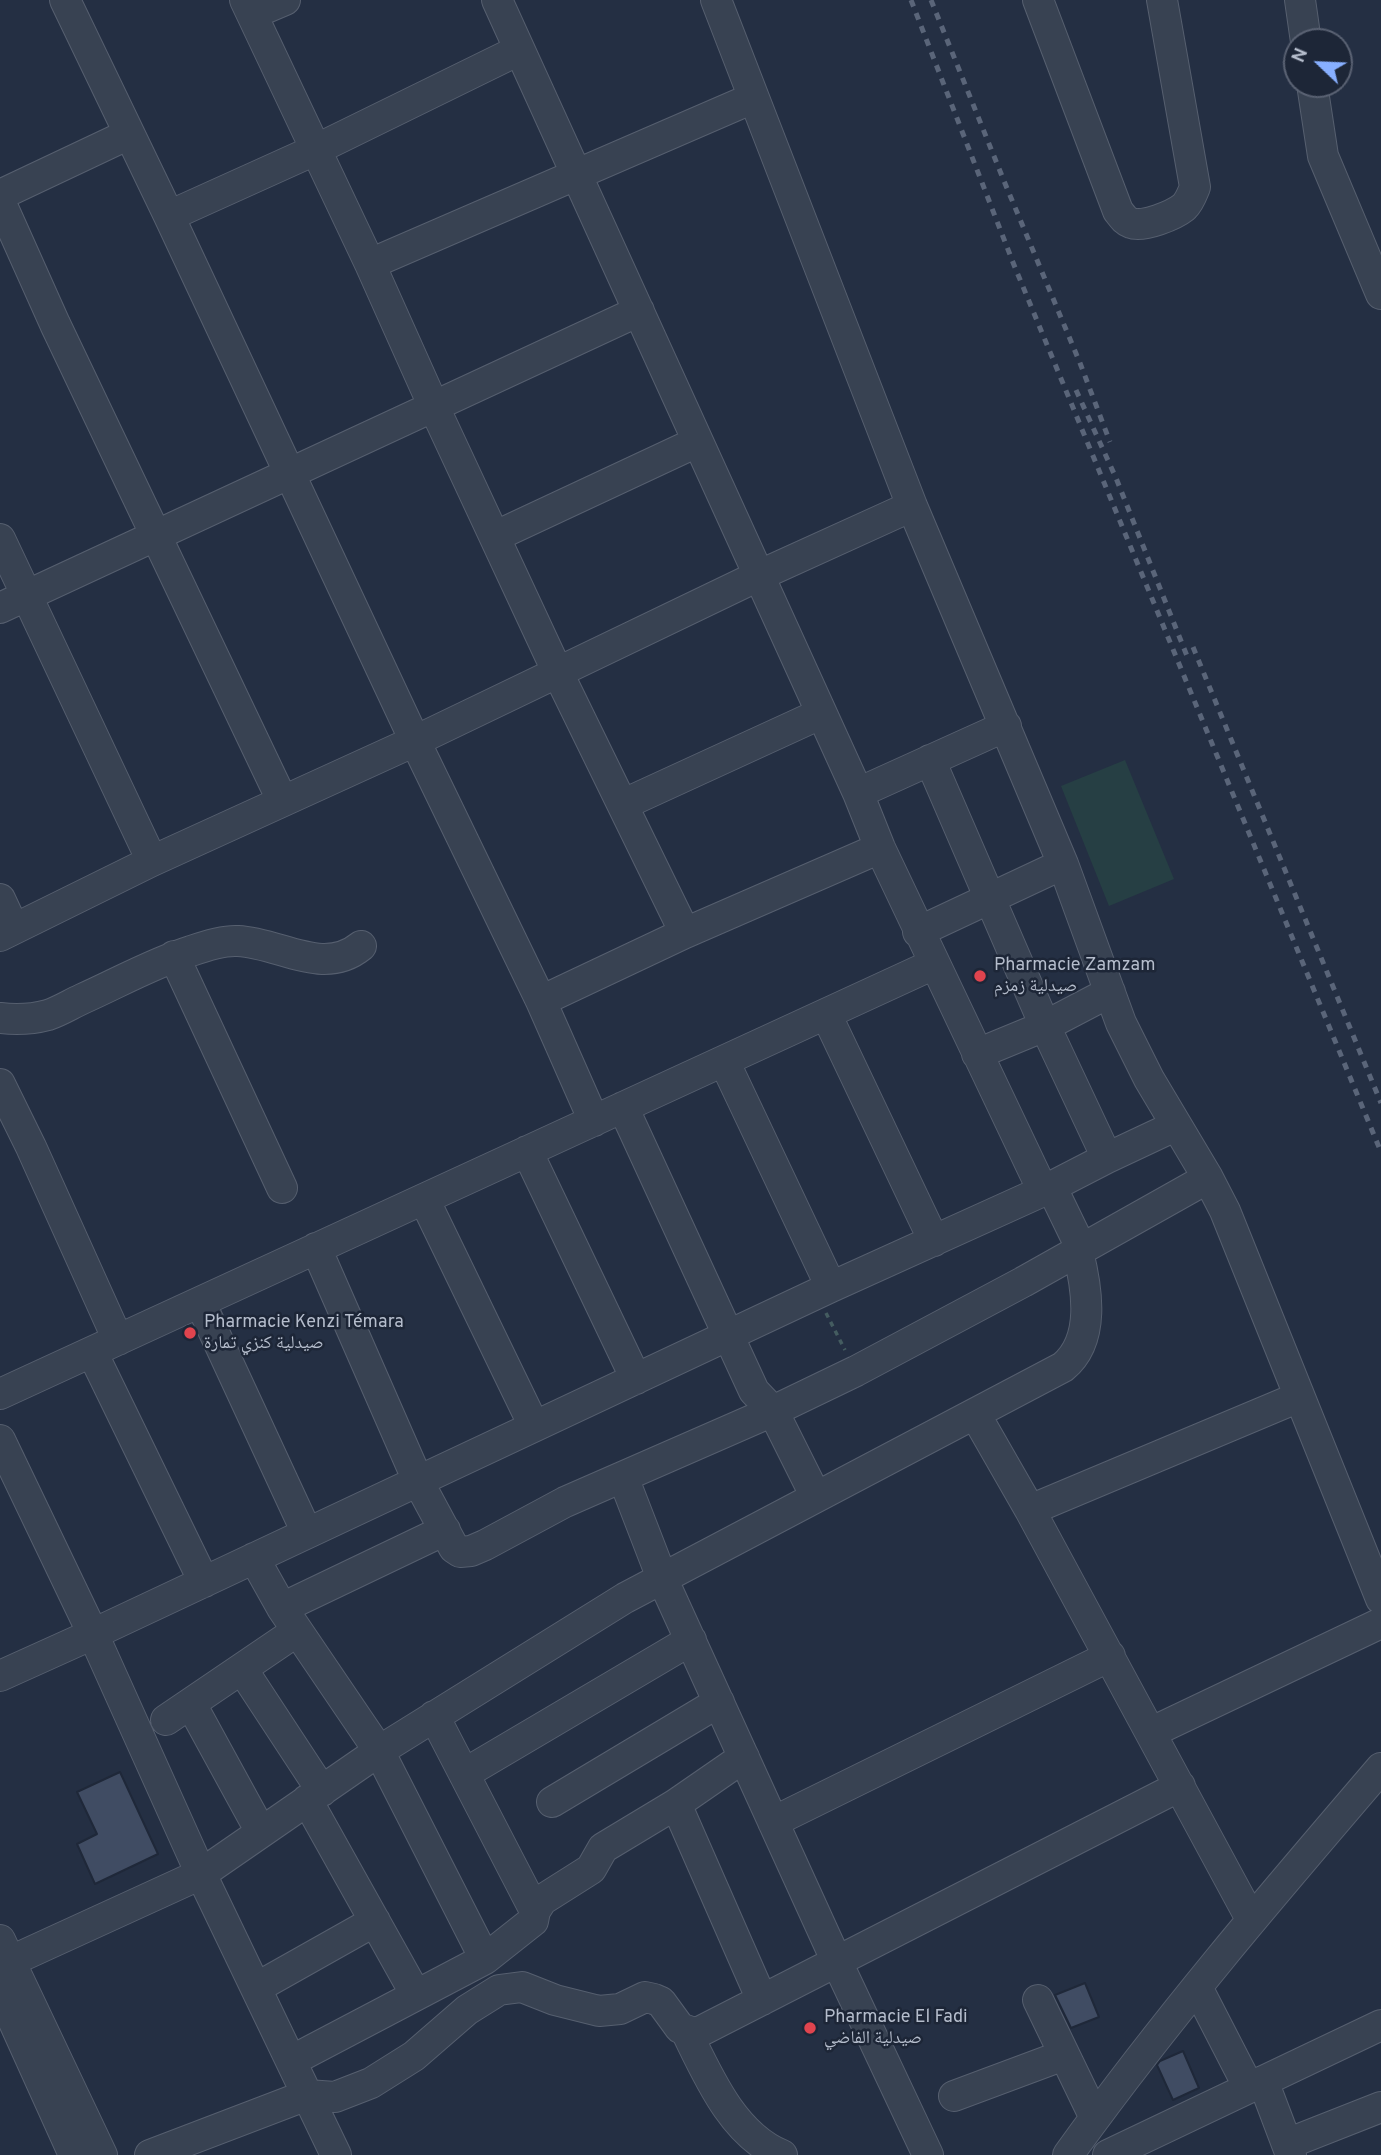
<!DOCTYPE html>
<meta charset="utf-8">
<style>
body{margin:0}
#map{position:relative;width:1381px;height:2155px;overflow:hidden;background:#242f43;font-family:Overpass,sans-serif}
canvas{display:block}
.north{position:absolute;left:1283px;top:28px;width:70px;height:70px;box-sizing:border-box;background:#1d2637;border:2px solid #5a6273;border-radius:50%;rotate:293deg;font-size:19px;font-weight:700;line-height:28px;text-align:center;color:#b5bdcc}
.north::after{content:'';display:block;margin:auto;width:24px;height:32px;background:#87afff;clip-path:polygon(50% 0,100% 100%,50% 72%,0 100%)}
</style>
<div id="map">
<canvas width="1381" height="2155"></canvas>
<div class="north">N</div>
</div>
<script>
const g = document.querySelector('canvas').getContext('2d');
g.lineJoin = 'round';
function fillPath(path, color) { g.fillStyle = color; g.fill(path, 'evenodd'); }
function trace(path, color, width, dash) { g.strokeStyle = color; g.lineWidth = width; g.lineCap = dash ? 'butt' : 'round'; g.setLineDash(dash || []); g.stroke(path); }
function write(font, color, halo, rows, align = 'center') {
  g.font = font + ' Overpass,"Noto Naskh Arabic",sans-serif'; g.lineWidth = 5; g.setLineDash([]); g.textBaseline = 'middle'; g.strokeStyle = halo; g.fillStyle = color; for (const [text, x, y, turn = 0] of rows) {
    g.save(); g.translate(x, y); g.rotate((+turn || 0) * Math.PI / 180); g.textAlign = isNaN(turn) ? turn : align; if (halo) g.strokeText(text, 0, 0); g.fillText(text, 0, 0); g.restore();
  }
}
fillPath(new Path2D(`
 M1125 760 1174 879 1109 906 1061 786Z`), '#263f44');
const building = new Path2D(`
 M120 1772 158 1854 95 1884 77 1844 97 1834 77 1792Z
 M1085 1983 1099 2017 1071 2028 1055 1995Z
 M1183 2051 1199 2088 1173 2100 1157 2065 1160 2061Z`);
fillPath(building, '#404c63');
trace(building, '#1f2839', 2);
const minor = new Path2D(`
 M65 0 169 216 415 741 541 1001 594 1121
 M245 0 370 264 434 407 557 671 685 933
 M497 0 858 793 880 848 1043 1191
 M716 0 912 506 1063 864 1121 1023 1149 1079 1208 1178 1225 1211 1381 1599
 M1038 0 1118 211C1122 216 1125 221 1131 223 1143 228 1174 215 1184 207 1190 201 1192 194 1195 187L1162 0
 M1300 0 1306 42
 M252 14 285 0
 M1312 84 1323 156 1381 294
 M0 195 129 134
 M0 201 55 324 282 800
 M169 216 315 150 519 50
 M370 264 753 98
 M496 536 697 442
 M0 539 152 861
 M0 608 639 311
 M930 760 1045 1026 1107 1158
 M858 793 1006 726
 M624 804 820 714
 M0 899 14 929
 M918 932 1063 864
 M0 936 152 861 415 741 758 576 912 506
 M174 956 282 1188
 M541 1001 685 933 880 848
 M826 1014 934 1241
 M0 1018C16 1020 33 1019 48 1015 60 1011 71 1004 82 999 118 983 153 963 191 951 205 946 223 940 238 941 281 943 323 977 361 946
 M977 1054 1045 1026 1110 992
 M724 1061 831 1287
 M0 1084 31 1147 118 1340
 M623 1107 754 1391 773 1411 856 1371 1023 1282 1208 1178
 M527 1151 636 1379
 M1051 1186 1082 1250
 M424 1199 534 1426
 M316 1248 418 1481 454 1548 460 1552 471 1551 485 1545 565 1502 773 1411 816 1497
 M200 1302 307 1533
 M92 1352 204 1582
 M0 1394 934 964
 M975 1414 1030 1510 1251 1919
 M0 1440 93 1634 201 1874 336 2155
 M623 1477 662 1578 837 1962 928 2155
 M1030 1510 1299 1397
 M254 1558 282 1608 379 1751 625 1598 1063 1367C1096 1340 1087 1288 1078 1252
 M282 1608 445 1530
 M242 1669 322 1791
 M0 1676 93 1634 831 1287 1043 1191 1107 1158 1175 1126
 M191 1704 261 1832
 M434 1716 535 1911
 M166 1720 297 1631
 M1152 1732 1381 1623
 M464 1774 691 1640
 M307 1800 416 1995
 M552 1802 719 1702
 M676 1804 762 2000
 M773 1822 1110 1656
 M0 1940 102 2155
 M485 1959 533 1921 535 1911 542 1900 591 1869 603 1848 676 1804 744 1757
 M0 1966 201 1874 379 1751 485 1959 291 2061
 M1197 1987 1249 2088
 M256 1988 375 1921
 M0 1991 74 2155
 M1038 2000 1095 2118
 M686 2031C708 2076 733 2135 782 2155
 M1263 2081 1291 2155
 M954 2096 1064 2055
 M1287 2144 1381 2107
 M150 2155 307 2095 335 2097 371 2083 414 2056 467 2010 499 1990 522 1987 555 2000 599 2011 620 2009 645 1997 654 1999 661 2002 680 2028 694 2033 701 2031 1180 1786
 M1068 2155C1165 2020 1273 1894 1381 1768
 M1108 2155 1381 2025`);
trace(minor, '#565f6f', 32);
trace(new Path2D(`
 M826 1313 845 1350`), '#445c60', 3.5, [5, 5]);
trace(minor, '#384252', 30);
trace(new Path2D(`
 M911 0 1014 265 1381 1152
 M931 0 1004 181 1080 363 1110 442
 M1076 390 1116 478 1189 661
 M1193 647 1381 1103`), '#5a6579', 5, [7, 7]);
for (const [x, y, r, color] of [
 [980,976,7,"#e0444e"],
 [190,1333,7,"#e0444e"],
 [810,2028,7,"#e0444e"]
]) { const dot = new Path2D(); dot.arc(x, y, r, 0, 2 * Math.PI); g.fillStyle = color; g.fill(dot); trace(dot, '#1d2637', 2.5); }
write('18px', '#b5bdcc', '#1d2637', [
 ["Pharmacie Zamzam",994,966],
 ["صيدلية زمزم",994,987],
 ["Pharmacie Kenzi Témara",204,1323],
 ["صيدلية كنزي تمارة",204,1344],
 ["Pharmacie El Fadi",824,2018],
 ["صيدلية الفاضي",824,2039]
], 'left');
</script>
